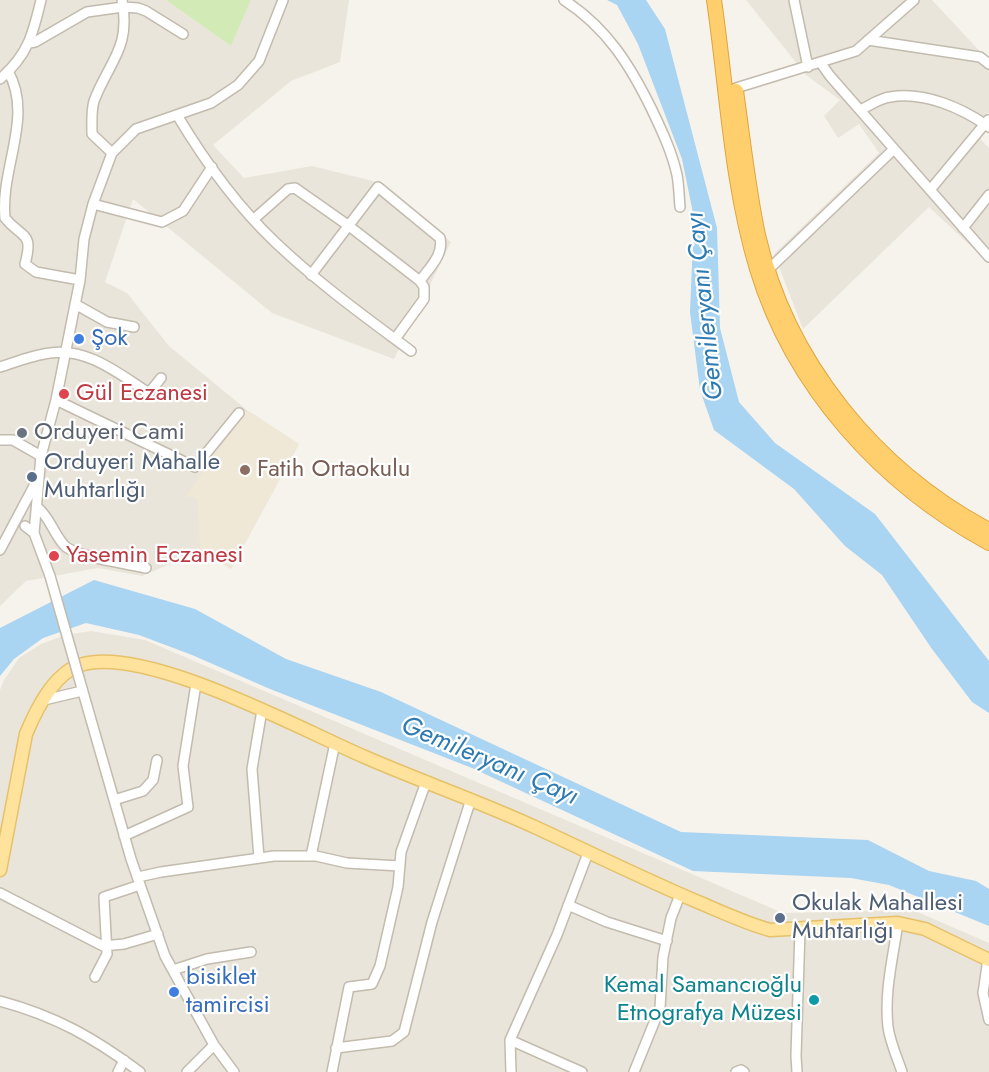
<!DOCTYPE html>
<meta charset="utf-8">
<style>
body{margin:0}
canvas{display:block;background:#f6f3ec}
</style>
<canvas width="989" height="1072"></canvas>
<script>
const g = document.querySelector('canvas').getContext('2d');
g.lineJoin = 'round';
function fillPath(path, color) { g.fillStyle = color; g.fill(path, 'evenodd'); }
function trace(path, color, width, dash) { g.strokeStyle = color; g.lineWidth = width; g.lineCap = dash ? 'butt' : 'round'; g.setLineDash(dash || []); g.stroke(path); }
function write(font, color, halo, rows, align = 'center') {
  g.font = font + ' Jost,sans-serif'; g.lineWidth = 4.5; g.setLineDash([]); g.textBaseline = 'middle'; g.strokeStyle = halo; g.fillStyle = color; for (const [text, x, y, turn = 0] of rows) {
    g.save(); g.translate(x, y); g.rotate((+turn || 0) * Math.PI / 180); g.textAlign = isNaN(turn) ? turn : align; if (halo) g.strokeText(text, 0, 0); g.fillText(text, 0, 0); g.restore();
  }
}
fillPath(new Path2D(`
 M0 0H166L231 46 251 0H349L340 62 291 81 213 145 244 178 312 166 377 182 451 242 394 359 272 313 133 199 105 282 127 293 169 346 247 410 299 444 231 569 200 551 142 576 98 568 26 581 0 606Z
 M746 0H932L989 61V112L972 130 989 148V263L929 207 803 329 774 254 879 153 859 124 838 138 824 116 840 100 806 75Z
 M91 631 145 640 783 913 913 910 989 943V1072H0V690L4 680 19 658 41 644 65 635Z`), '#eae5da');
fillPath(new Path2D(`
 M247 410 299 444 231 569 200 551 198 499 186 496Z`), '#efe8d6');
fillPath(new Path2D(`
 M166 0H251L231 46Z`), '#d2eab5');
fillPath(new Path2D(`
 M607 0H646L665 29 717 228 720 328 739 402 775 443 875 514 989 661V713L972 702 932 649 882 575 845 546 794 489 714 430 700 390 690 312 694 218 682 159 638 44 617 5Z
 M94 580 195 609 286 659 381 692 681 832 868 840 929 871 976 881 989 889V926L889 885 851 878 693 871 472 768 270 689 192 655 139 635 86 623 43 638 14 659 0 676V628Z`), '#a9d4f2');
const minor = new Path2D(`
 M564 0C607 28 630 65 652 110 662 131 672 152 677 175 679 185 679 196 680 207
 M794 0 808 67
 M868 40 980 57 989 64
 M29 43 35 42 87 12 123 7 138 8 146 11 183 34
 M820 62 830 76 989 257
 M8 71C34 117 0 168 5 218 22 239 34 231 25 264L36 272 80 280
 M0 79C28 55 33 34 41 0
 M736 88 856 51 914 0
 M860 110C869 106 880 98 890 97 924 91 962 108 989 127
 M177 115C204 160 236 205 275 242 317 282 364 316 411 351
 M112 153 92 134C92 124 91 111 94 101 109 61 131 49 122 0
 M930 190 988 120
 M93 204 162 222 183 211 212 167
 M254 219 288 189 295 188 349 226 420 281 424 287V299L395 339
 M963 228 989 195
 M768 270 894 149
 M311 275 378 187 440 238C444 255 429 268 420 281
 M75 304 107 322 134 327
 M0 367C16 362 33 355 50 353 87 347 119 374 149 393L161 378
 M56 400 195 467 239 413
 M0 440H13L41 456
 M37 507C50 517 53 533 64 545 74 557 129 564 146 568
 M25 526 34 533 50 576
 M34 533 41 456 56 400 80 280 84 239 93 204 112 153 136 129 211 103 238 85 259 61 283 0
 M0 550 36 482
 M79 678 131 859 165 956 214 1045 234 1072
 M44 700 82 691
 M114 800 143 791 153 780 157 760
 M124 836 188 807 183 766 196 684
 M311 856 335 743
 M259 858 252 769 262 710
 M138 877 161 872 274 856H316L347 863 400 866
 M0 893 103 946 124 944 158 934
 M568 905 607 922 667 941
 M898 923C893 957 884 993 888 1027 890 1042 897 1057 902 1072
 M988 959 983 993 989 1020
 M173 970 207 959 251 952
 M95 977 107 954 104 897 140 885
 M0 1001C56 1016 94 1038 140 1072
 M510 1040 582 1072
 M336 1048 392 1041 404 1032 432 922 471 799
 M118 1072 124 1060
 M187 1072 214 1045
 M332 1072 349 987 372 984 380 966 398 887 401 852 426 782
 M511 1072 510 1040 557 935 588 853
 M634 1072 660 1008 663 957 671 918 680 895
 M736 1072 741 1070 744 1072
 M797 1072 796 1056 800 929`);
const major = new Path2D(`
 M0 870 26 734C36 710 53 674 80 665 144 644 302 730 365 757 422 782 481 802 537 828 591 853 644 879 698 902 722 912 745 923 770 930L898 923 925 929 989 960`);
const highway = new Path2D(`
 M714 0C727 89 731 183 757 269 793 388 882 485 989 543
 M736 91C743 139 748 188 758 235 787 362 876 470 989 530`);
trace(minor, '#c2bbae', 12);
trace(major, '#e6c16a', 15);
trace(highway, '#e0a43c', 16);
trace(minor, '#fff', 9);
trace(major, '#ffe39c', 12);
trace(highway, '#ffcf6e', 14);
const minorBridge = new Path2D(`
 M50 576 79 678`);
trace(minorBridge, '#c2bbae', 12, []);
trace(minorBridge, '#fff', 9);
for (const [x, y, r, color] of [
 [79,339,6,"#3f7fe0"],
 [64,394,6,"#e0444e"],
 [22,433,6,"#6b7280"],
 [245,470,6,"#8d6e63"],
 [32,477,6,"#5c6f8a"],
 [54,556,6,"#e0444e"],
 [780,918,6,"#5c6f8a"],
 [174,992,6,"#3f7fe0"],
 [814,1000,6,"#0f9aa8"]
]) { const dot = new Path2D(); dot.arc(x, y, r, 0, 2 * Math.PI); g.fillStyle = color; g.fill(dot); trace(dot, '#fff', 2); }
write('24px', '#366cbe', '#fff', [
 ["Şok",91,339],
 ["bisiklet",186,978],
 ["tamircisi",186,1006]
], 'left');
write('24px', '#be3a42', '#fff', [
 ["Gül Eczanesi",76,394],
 ["Yasemin Eczanesi",66,556]
], 'left');
write('24px', '#5b616d', '#fff', [
 ["Orduyeri Cami",34,433]
], 'left');
write('24px', '#4e5e75', '#fff', [
 ["Orduyeri Mahalle",44,463],
 ["Muhtarlığı",44,491],
 ["Okulak Mahallesi",792,904],
 ["Muhtarlığı",792,932]
], 'left');
write('24px', '#785e54', '#fff', [
 ["Fatih Ortaokulu",257,470]
], 'left');
write('24px', '#0d838f', '#fff', [
 ["Kemal Samancıoğlu",802,986],
 ["Etnografya Müzesi",802,1014]
], 'right');
write('italic 26px', '#2e7ab2', '#fff', [
 ["Gemileryanı Çayı",706,306,-96],
 ["Gemileryanı Çayı",489,762,23]
]);
</script>
